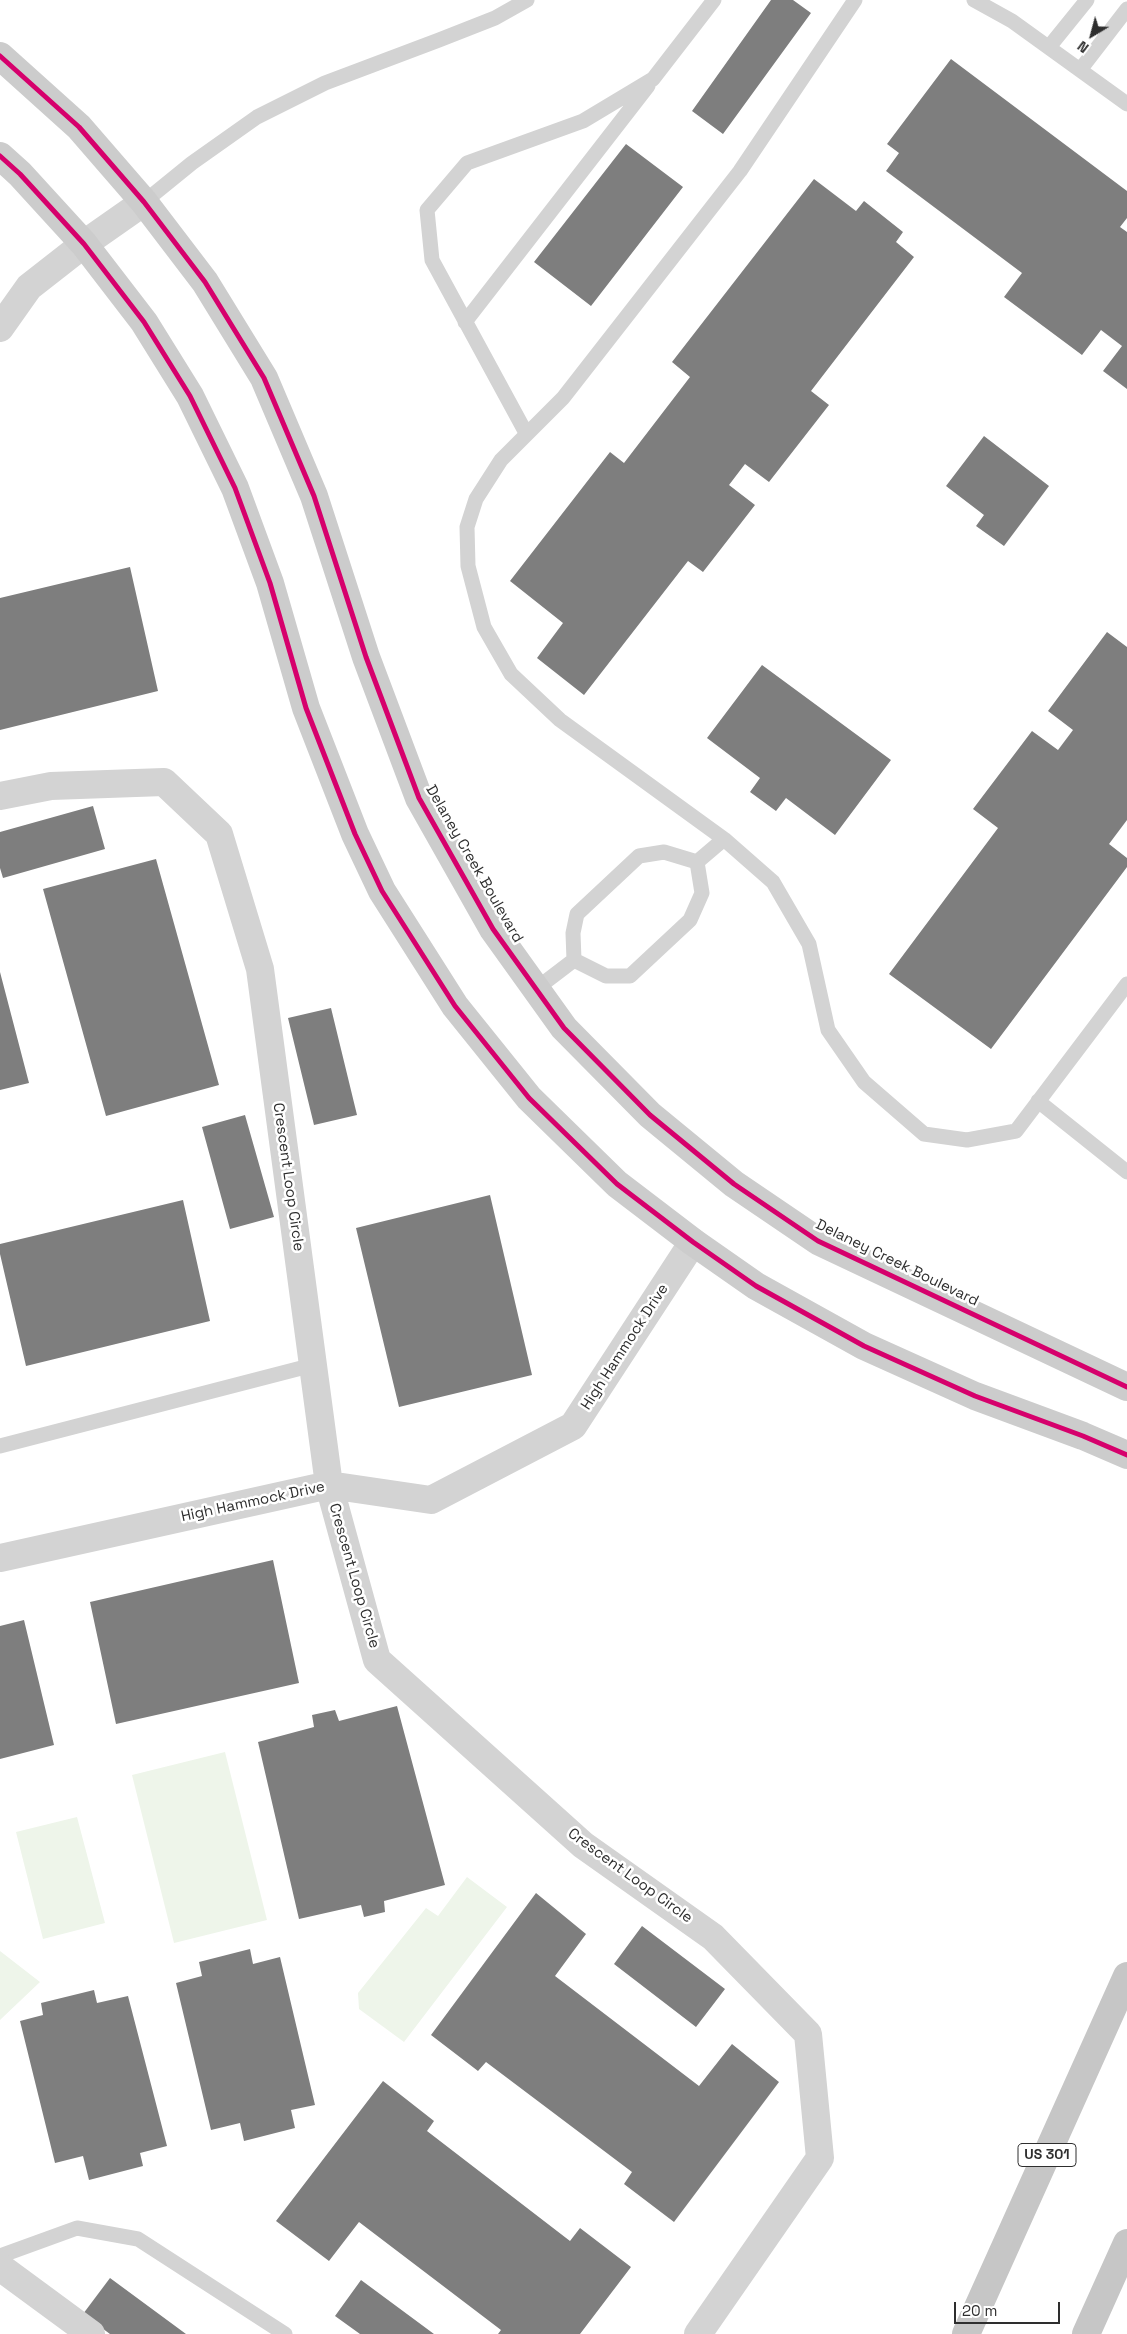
<!DOCTYPE html>
<style>
body{margin:0}
#map{position:relative;width:1127px;height:2334px;overflow:hidden;background:#fff;font-family:"Space Grotesk",sans-serif}
canvas{display:block}
.north{position:absolute;left:1067px;top:10px;width:50px;height:50px;-webkit-text-stroke:4px #fff;paint-order:stroke;rotate:217deg;font-size:14px;font-weight:700;line-height:20px;text-align:center;color:#2e2e2e}
.north::after{content:'';display:block;margin:auto;width:18px;height:22px;background:#2e2e2e;clip-path:polygon(50% 0,100% 100%,50% 72%,0 100%)}
.scale{position:absolute;left:954px;top:2302px;width:106px;height:22px;box-sizing:border-box;border:2px solid #2e2e2e;border-top:0;padding-left:6px;font-size:15px;line-height:18px;white-space:nowrap;color:#2e2e2e;-webkit-text-stroke:4px #fff;paint-order:stroke}
</style>
<div id="map">
<canvas width="1127" height="2334"></canvas>
<div class="north">N</div>
<div class="scale">20 m</div>
</div>
<script>
const g = document.querySelector('canvas').getContext('2d');
g.lineJoin = 'round';
function fillPath(path, color) { g.fillStyle = color; g.fill(path, 'evenodd'); }
function trace(path, color, width, dash) { g.strokeStyle = color; g.lineWidth = width; g.lineCap = dash ? 'butt' : 'round'; g.setLineDash(dash || []); g.stroke(path); }
function write(font, color, halo, rows, align = 'center') {
  g.font = font + ' "Space Grotesk",sans-serif'; g.lineWidth = 5; g.setLineDash([]); g.textBaseline = 'middle'; g.strokeStyle = halo; g.fillStyle = color; for (const [text, x, y, turn = 0] of rows) {
    g.save(); g.translate(x, y); g.rotate((+turn || 0) * Math.PI / 180); g.textAlign = isNaN(turn) ? turn : align; if (halo) g.strokeText(text, 0, 0); g.fillText(text, 0, 0); g.restore();
  }
}
fillPath(new Path2D(`
 M225 1752 267 1920 174 1943 132 1775Z
 M77 1817 105 1923 43 1939 16 1832Z
 M467 1877 507 1907 404 2042 359 2009 358 1993 426 1908 438 1916Z
 M0 1951 40 1982 0 2020Z`), '#eef5ea');
fillPath(new Path2D(`
 M771 0H793L811 13 723 134 692 111Z
 M951 59 1127 191V218L1120 227 1127 232V389L1103 371 1122 346 1101 330 1082 355 1004 297 1022 273 886 171 899 153 887 144Z
 M626 144 683 187 591 306 534 262Z
 M814 179 856 211 864 201 903 232 896 242 914 257 811 391 829 405 769 482 745 464 729 485 755 505 703 572 688 561 584 695 537 658 563 623 510 581 610 452 624 463 690 377 672 362Z
 M984 436 1049 486 1004 546 976 526 984 515 946 486Z
 M130 567 158 691 0 730V598Z
 M1107 632 1127 647V820L1109 844 1127 858V867L991 1049 889 974 998 828 973 809 1032 731 1058 750 1073 730 1048 711Z
 M762 665 891 760 835 835 786 798 776 811 750 792 760 778 707 738Z
 M93 806 105 849 3 878 0 868V832Z
 M156 859 219 1085 106 1116 43 889Z
 M0 972 29 1083 0 1090Z
 M331 1008 357 1115 314 1125 288 1018Z
 M245 1115 274 1217 230 1229 202 1127Z
 M490 1195 532 1375 399 1407 356 1228Z
 M183 1200 210 1321 26 1366 0 1254V1244Z
 M273 1560 299 1683 116 1724 90 1602Z
 M24 1620 54 1745 0 1759V1626Z
 M397 1706 445 1885 384 1901 385 1912 364 1917 361 1905 299 1919 258 1742 314 1727 312 1715 335 1710 339 1721Z
 M536 1893 586 1934 555 1976 699 2086 732 2044 779 2082 674 2222 624 2184 632 2172 486 2062 478 2071 431 2035Z
 M642 1926 725 1989 696 2027 614 1964Z
 M250 1949 253 1964 280 1957 315 2105 291 2110 295 2128 244 2141 240 2123 211 2130 176 1983 202 1976 199 1962Z
 M94 1990 97 2003 128 1996 167 2146 140 2153 143 2166 89 2180 83 2156 55 2163 20 2021 43 2015 41 2003Z
 M383 2081 434 2121 427 2131 570 2241 580 2228 631 2267 580 2334H498L501 2330 359 2222 329 2261 276 2221Z
 M110 2278 186 2334H110L83 2314Z
 M361 2280 434 2334H360L335 2316Z`), '#7e7e7e');
trace(new Path2D(`
 M855 0 740 171 563 398 501 460 476 499 467 527 468 566 484 627 511 674 560 720 724 839 773 882 809 944 828 1030 864 1082 924 1134 967 1140 1016 1131 1127 984
 M974 0 1012 21 1127 104
 M1049 47 1087 0
 M1080 70 1127 9
 M144 202 192 163 257 117 325 83 439 40 495 18 527 0
 M465 322 648 86
 M526 433 432 260 427 210 467 163 583 121 653 79 714 0
 M664 852 697 862 702 893 690 920 630 976H606L574 960 573 933 577 914 639 856Z
 M697 862 724 839
 M536 989 574 960
 M1038 1101 1127 1172
 M0 1446 313 1365
 M0 2256 77 2228 138 2239 285 2334`), '#d3d3d3', 15);
trace(new Path2D(`
 M0 328 29 287 84 244 144 202
 M0 796 51 786 164 782 219 834 260 969 329 1485 377 1660 583 1845 713 1937 808 2034 820 2158 698 2334
 M0 1558 329 1485 431 1500 573 1426 693 1242
 M0 2267 91 2334`), '#d3d3d3', 28);
trace(new Path2D(`
 M0 56 79 127 144 202 205 282 264 378 314 496 366 657 419 798 493 929 564 1028 650 1115 734 1184 818 1241 1127 1387
 M0 156 20 174 84 244 144 322 190 396 235 488 270 583 306 708 355 834 382 891 455 1006 529 1098 617 1184 693 1242 756 1286 864 1346 975 1396 1083 1436 1127 1455`), '#ccc', 28);
trace(new Path2D(`
 M966 2334 1127 1976
 M1086 2334 1127 2243`), '#c6c6c6', 28);
trace(new Path2D(`
 M0 56 79 127 144 202 205 282 264 378 314 496 366 657 419 798 493 929 564 1028 650 1115 734 1184 818 1241 1127 1387
 M0 156 20 174 84 244 144 322 190 396 235 488 270 583 306 708 355 834 382 891 455 1006 529 1098 617 1184 693 1242 756 1286 864 1346 975 1396 1083 1436 1127 1455`), '#d6006c', 5);
for (const [x, y, w] of [
 [1047,2155,58]
]) { const box = new Path2D(); box.roundRect(x - w / 2, y - 11.5, w, 23, 4); g.fillStyle = '#fff'; g.fill(box); trace(box, '#2e2e2e', 1); }
write('bold 14px', '#2e2e2e', null, [
 ["US 301",1047,2155]
]);
write('15px', '#2e2e2e', '#fff', [
 ["Delaney Creek Boulevard",474,864,60],
 ["Crescent Loop Circle",288,1177,82],
 ["Delaney Creek Boulevard",897,1263,26],
 ["High Hammock Drive",625,1347,-57],
 ["High Hammock Drive",253,1502,-12],
 ["Crescent Loop Circle",354,1576,74],
 ["Crescent Loop Circle",630,1876,36]
]);
</script>
